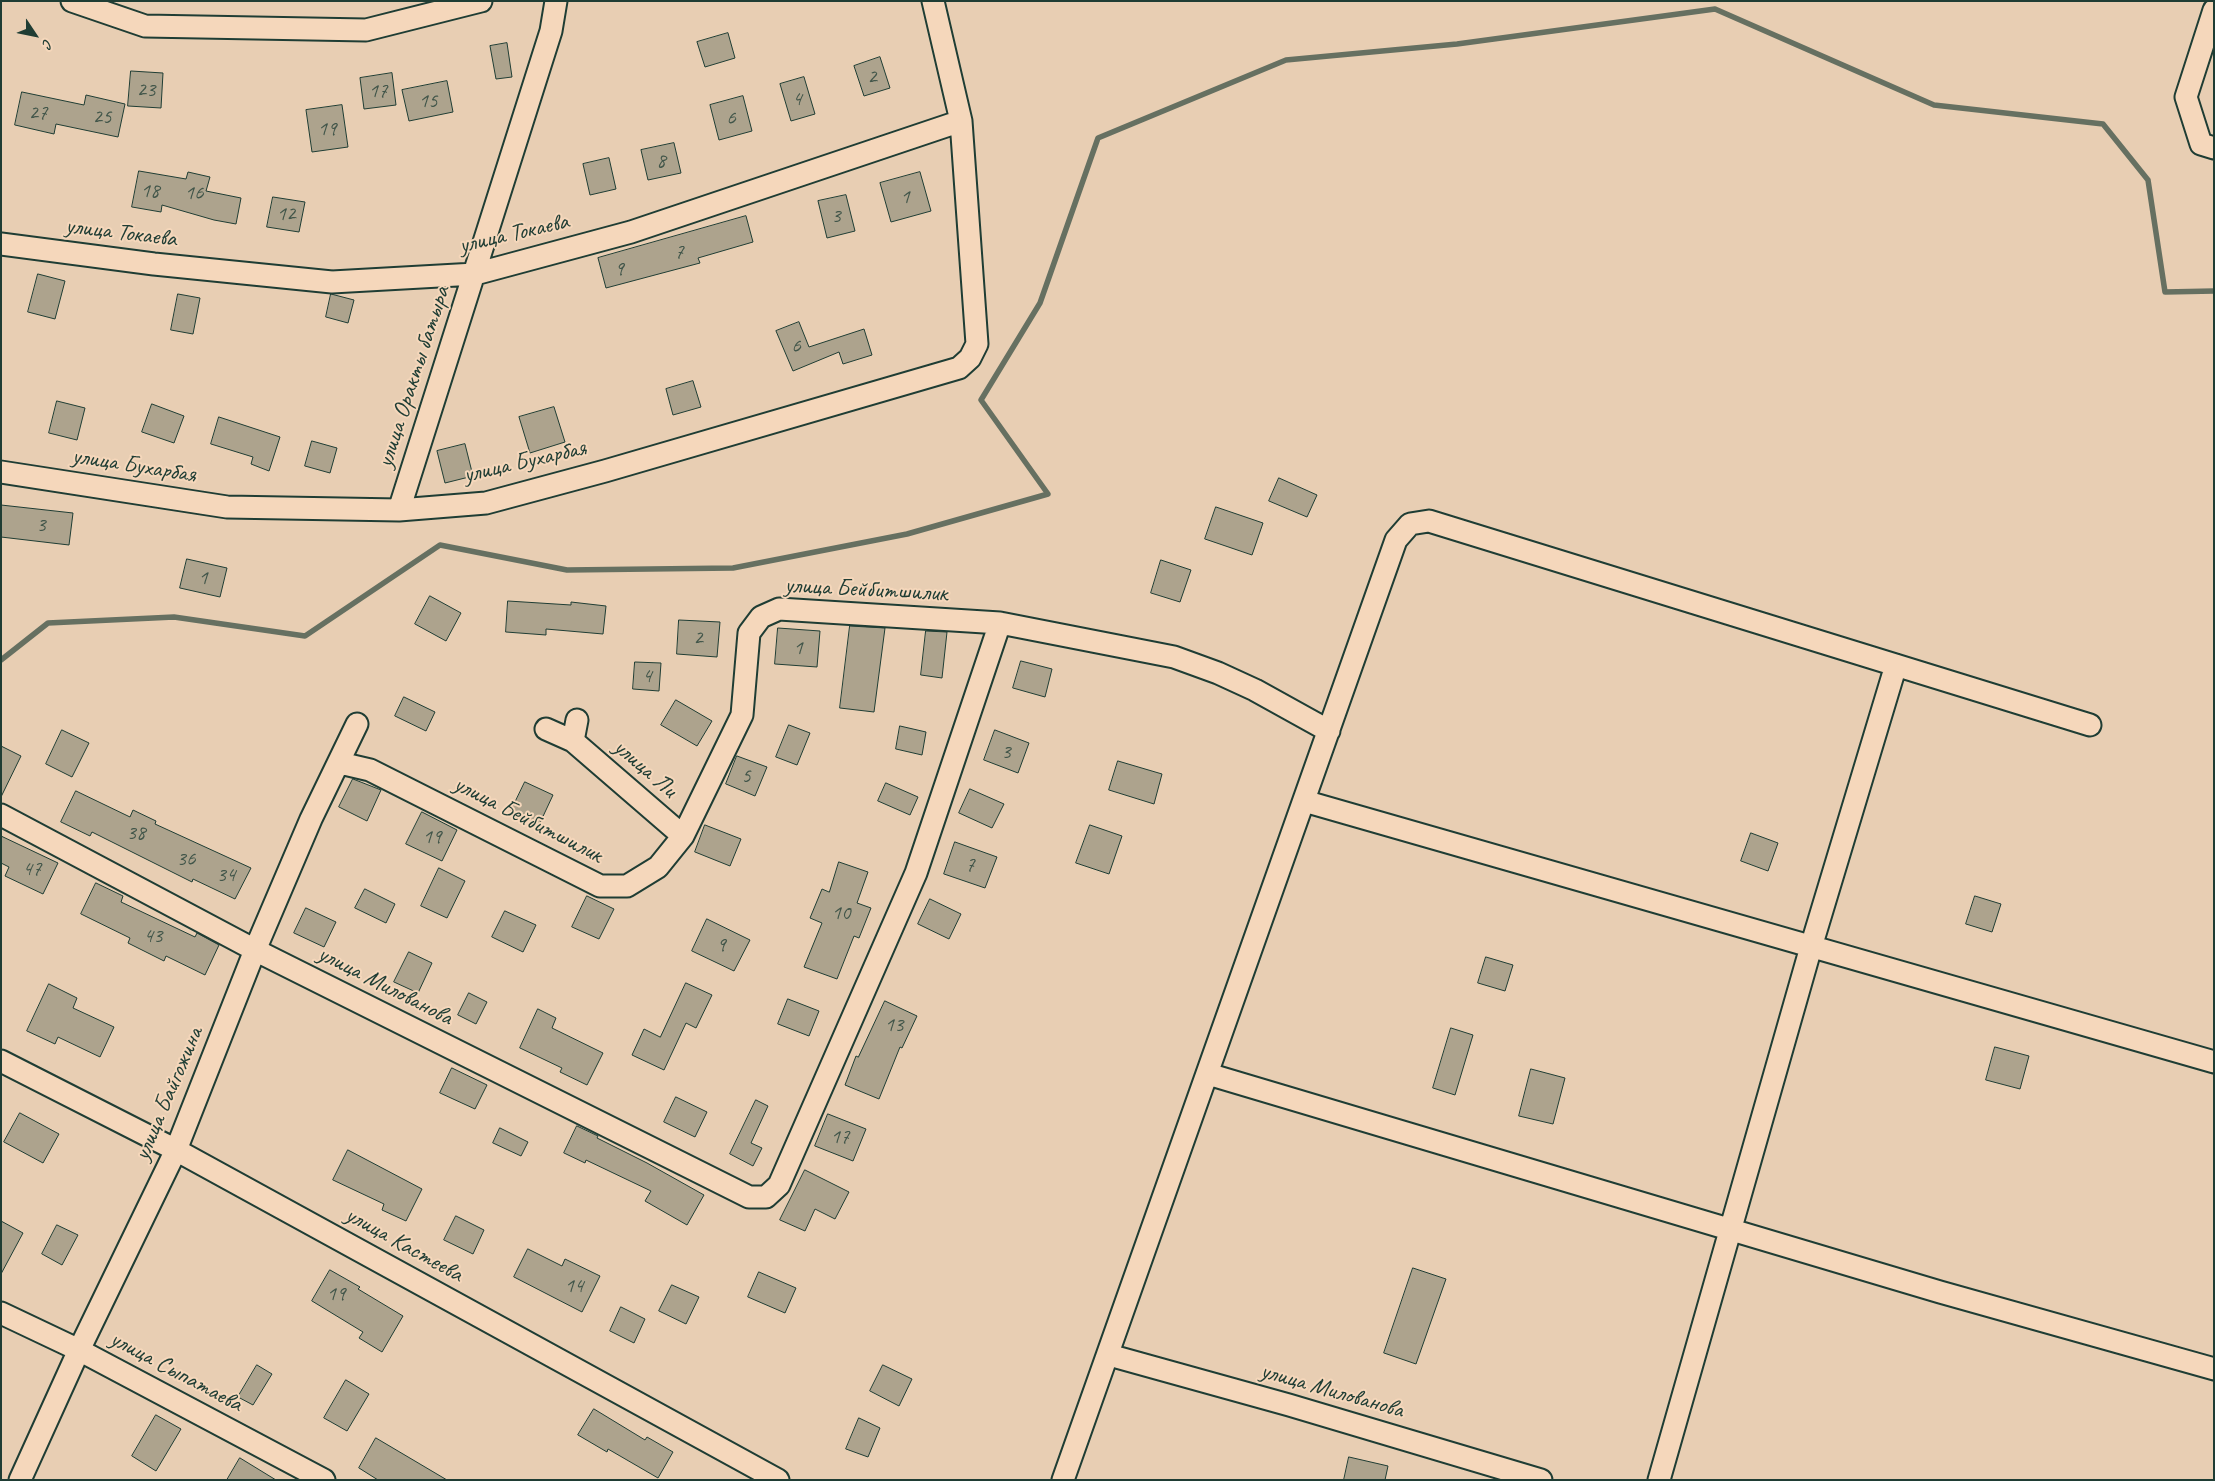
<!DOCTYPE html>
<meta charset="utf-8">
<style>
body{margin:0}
#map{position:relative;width:2215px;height:1481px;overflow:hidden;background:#e8ceb3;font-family:Caveat,sans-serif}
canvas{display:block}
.frame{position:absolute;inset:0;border:2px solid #1f3d34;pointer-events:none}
.north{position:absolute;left:10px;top:10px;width:50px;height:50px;-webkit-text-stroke:4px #f5d7bb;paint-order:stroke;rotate:124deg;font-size:14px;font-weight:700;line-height:20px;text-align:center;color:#1f3d34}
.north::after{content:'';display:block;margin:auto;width:18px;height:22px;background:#1f3d34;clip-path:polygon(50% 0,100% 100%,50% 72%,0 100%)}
</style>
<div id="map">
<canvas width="2215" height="1481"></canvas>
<div class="frame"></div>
<div class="north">С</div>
</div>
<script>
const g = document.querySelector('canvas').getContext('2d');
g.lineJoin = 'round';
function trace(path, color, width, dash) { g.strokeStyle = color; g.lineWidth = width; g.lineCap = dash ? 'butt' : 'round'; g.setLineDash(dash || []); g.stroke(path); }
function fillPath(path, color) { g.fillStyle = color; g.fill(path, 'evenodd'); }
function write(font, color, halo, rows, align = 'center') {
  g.font = font + ' Caveat,sans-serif'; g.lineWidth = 4; g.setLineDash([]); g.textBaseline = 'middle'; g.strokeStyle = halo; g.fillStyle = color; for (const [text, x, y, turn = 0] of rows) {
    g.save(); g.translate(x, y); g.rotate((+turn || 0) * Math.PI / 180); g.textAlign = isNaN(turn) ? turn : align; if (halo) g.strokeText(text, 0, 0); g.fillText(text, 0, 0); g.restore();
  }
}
trace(new Path2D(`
 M1 660 48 623 174 617 305 636 440 545 567 570 733 568 907 534 1048 494 981 400 1040 303 1098 138 1286 60 1457 44 1715 9 1934 105 2103 124 2148 180 2165 292 2214 291`), '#667061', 5.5);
const building = new Path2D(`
 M728 33 735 58 705 67 697 42Z
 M507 43 512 77 496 79 490 46Z
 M880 57 890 88 864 96 854 66Z
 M131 71 163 73 161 108 128 106Z
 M392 73 396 105 364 109 360 78Z
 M804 77 815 114 791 121 780 84Z
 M447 81 453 112 409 121 402 90Z
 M22 92 84 105 86 95 125 104 118 137 56 124 54 134 15 125Z
 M743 96 752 131 719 140 710 105Z
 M342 105 348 147 312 152 306 110Z
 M674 143 681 173 648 180 641 150Z
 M609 158 616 189 590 195 583 164Z
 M139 171 186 179 188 172 210 177 206 191 241 198 236 224 214 220 162 205 161 212 132 207Z
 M920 172 931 211 891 222 880 183Z
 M846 195 855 231 827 238 818 201Z
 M273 197 305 202 299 232 267 227Z
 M746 216 753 242 698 258 700 263 606 288 598 258Z
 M38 274 65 281 55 319 28 312Z
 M178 294 200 298 193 334 171 330Z
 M331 294 354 300 348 323 326 317Z
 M799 322 809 347 864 329 872 355 843 364 839 352 793 371 776 331Z
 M693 381 701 407 673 415 666 389Z
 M57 401 85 408 77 440 49 433Z
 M152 404 184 416 174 443 142 432Z
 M554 407 565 442 530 453 519 417Z
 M219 417 280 437 269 471 251 464 253 457 211 444Z
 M312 441 337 448 330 473 305 466Z
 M465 444 473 476 445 483 437 451Z
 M1279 478 1317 495 1307 517 1269 501Z
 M1 505 73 513 69 545 1 537Z
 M1216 507 1263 523 1252 555 1205 539Z
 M187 559 227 568 220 597 180 588Z
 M1161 560 1191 570 1180 602 1151 593Z
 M430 596 461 613 446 641 415 624Z
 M508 601 571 605V602L606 606 603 634 546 629V635L506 632Z
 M679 620 720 622 717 657 677 654Z
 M850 626 885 628 874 712 840 708Z
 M778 628 820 631 817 667 775 664Z
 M926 631 947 632 942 678 921 675Z
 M1021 661 1052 669 1045 697 1013 688Z
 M635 662 661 663 659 691 633 689Z
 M404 697 435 712 426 731 395 716Z
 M676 700 712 721 697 746 661 725Z
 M789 725 810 733 797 765 776 757Z
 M900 726 926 732 922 755 896 749Z
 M62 730 89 743 72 777 46 764Z
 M995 730 1029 743 1018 773 984 760Z
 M1 746 21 756 1 797Z
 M737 756 767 767 755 796 726 784Z
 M1118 761 1162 774 1154 804 1109 790Z
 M353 779 381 790 367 821 339 807Z
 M525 782 553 795 539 825 511 811Z
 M886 783 918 797 910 815 878 801Z
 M970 789 1004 804 992 828 959 813Z
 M76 791 130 817 133 810 156 821 155 824 251 868 235 899 193 879 192 882 92 832 90 836 61 822Z
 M422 812 457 830 442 861 406 844Z
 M705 825 741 839 730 866 695 852Z
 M1090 825 1122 836 1109 874 1076 863Z
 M1751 833 1778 843 1768 871 1741 861Z
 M1 836 58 863 43 894 5 876 9 867 1 863Z
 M955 842 997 857 985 888 944 874Z
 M839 862 868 872 857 903 871 908 859 938 854 936 837 979 804 967 822 923 810 918 822 889 829 892Z
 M439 868 465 881 447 918 421 906Z
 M96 883 123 896 121 902 195 937 197 933 219 945 205 975 166 956 164 961 128 943 130 938 81 914Z
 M365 889 395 904 386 923 355 908Z
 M587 896 614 909 599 939 572 927Z
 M1975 896 2001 904 1992 932 1966 924Z
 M930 899 961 914 949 939 918 924Z
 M306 908 336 922 324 947 294 933Z
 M505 911 536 925 523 952 492 937Z
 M707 919 750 940 734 971 692 951Z
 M409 952 432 963 418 993 394 982Z
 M1486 957 1513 965 1505 991 1478 983Z
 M686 983 712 995 696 1028 686 1023 664 1070 632 1055 644 1029 660 1037Z
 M49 984 77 998 73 1008 114 1027 100 1057 58 1037 55 1044 27 1031Z
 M469 993 487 1002 476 1024 458 1015Z
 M788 999 819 1011 809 1036 778 1024Z
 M885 1001 917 1016 902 1048 900 1047 879 1099 845 1085 856 1056 858 1057Z
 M538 1009 556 1018 552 1028 603 1053 587 1085 560 1072 562 1068 520 1048Z
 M1451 1028 1473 1035 1455 1095 1433 1088Z
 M1995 1047 2029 1056 2020 1089 1986 1080Z
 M452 1068 487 1085 475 1109 440 1093Z
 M1531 1069 1565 1078 1553 1124 1519 1116Z
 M676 1097 707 1112 695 1137 664 1122Z
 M756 1100 768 1106 751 1143 762 1148 753 1166 730 1154Z
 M20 1113 59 1134 43 1163 4 1142Z
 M828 1114 866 1129 853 1161 815 1146Z
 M577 1126 598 1136 597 1138 647 1163 704 1195 687 1225 645 1201 651 1191 586 1160 585 1163 564 1153Z
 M500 1128 528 1142 521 1156 493 1143Z
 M348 1150 422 1189 406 1221 382 1210 384 1204 333 1180Z
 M805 1170 849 1192 835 1219 815 1209 805 1231 780 1220Z
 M456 1216 484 1230 473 1254 444 1240Z
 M1 1221 23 1233 1 1274Z
 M57 1225 78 1235 62 1265 42 1254Z
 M528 1249 562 1266 565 1259 600 1276 582 1312 514 1277Z
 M1413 1268 1446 1279 1416 1364 1384 1353Z
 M330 1270 360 1287 358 1289 403 1316 382 1352 359 1338 363 1332 312 1301Z
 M759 1272 796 1288 785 1313 748 1297Z
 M672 1285 699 1297 686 1324 659 1311Z
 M621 1307 645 1319 634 1343 610 1331Z
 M257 1365 272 1374 253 1405 238 1397Z
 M883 1365 912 1379 899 1406 870 1391Z
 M346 1380 369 1394 347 1431 324 1418Z
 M594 1409 645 1440 647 1437 673 1452 658 1478 608 1449 607 1452 578 1435Z
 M156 1415 181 1429 156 1471 132 1456Z
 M859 1418 880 1428 868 1457 846 1449Z
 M376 1438 447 1480H378L359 1468Z
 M1349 1457 1388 1466 1385 1480H1344Z
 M240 1458 276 1480H227Z`);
fillPath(building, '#ada38d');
trace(building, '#1f3d34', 1);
const minor = new Path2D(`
 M72 1 145 26 366 30 481 1
 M2214 10 2186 97 2201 144 2214 148
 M1 244 154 264 332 282 475 274 631 232 961 121
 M1 472 227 507 399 510 486 503 605 471 959 368 970 358 977 344 961 121 933 1
 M399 510 551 31 556 1
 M546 729 573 741 683 836
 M573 741 577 720
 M340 763 370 770 600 886H627L658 867 683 836 742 715 749 633 761 617 779 609 1000 623 1174 657 1218 673 1255 690 1329 731
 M1304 801 2214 1062
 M1 815 255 950 749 1197H766L779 1185 916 873 1000 623
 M1 1061 176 1150 778 1480
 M1208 1074 1940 1292 2214 1369
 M1 1313 79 1350 324 1480
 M1109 1355 1289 1405 1541 1480
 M20 1480 79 1350 176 1150 255 950 311 819 357 724
 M1063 1480 1396 540 1410 524 1429 521 2090 725
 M1659 1480 1811 947 1896 665`);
trace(minor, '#1f3d34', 25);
trace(minor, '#f5d7bb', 21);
write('21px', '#42564a', null, [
 ["2",872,77],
 ["23",146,90],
 ["17",378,91],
 ["4",797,99],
 ["15",428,101],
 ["27",38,113],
 ["25",102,117],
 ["6",731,118],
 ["19",327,129],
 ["8",661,161],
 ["18",150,191],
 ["16",194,193],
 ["1",905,197],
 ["12",286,214],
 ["3",836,216],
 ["7",679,252],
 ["9",619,269],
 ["6",796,346],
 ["3",41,525],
 ["1",203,578],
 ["2",698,638],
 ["1",798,648],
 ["4",647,676],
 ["3",1006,752],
 ["5",746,776],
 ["38",136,833],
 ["19",432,837],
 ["36",186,859],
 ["7",970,865],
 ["47",32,869],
 ["34",226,875],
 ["10",841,913],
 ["43",153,936],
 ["9",721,945],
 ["13",894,1025],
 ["17",840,1137],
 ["14",574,1286],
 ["19",336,1294]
]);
write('24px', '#1f3d34', '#f5d7bb', [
 ["улица Токаева",121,233,7],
 ["улица Токаева",514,234,-13],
 ["улица Оракты батыра",414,377,-72],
 ["улица Бухарбая",525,462,-13],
 ["улица Бухарбая",134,466,9],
 ["улица Бейбитшилик",866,590,3],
 ["улица Ли",645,769,41],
 ["улица Бейбитшилик",528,820,27],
 ["улица Милованова",385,986,27],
 ["улица Байгожина",169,1094,-67],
 ["улица Кастеева",404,1245,29],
 ["улица Сыпатаева",176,1372,28],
 ["улица Милованова",1332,1391,16]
]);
</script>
